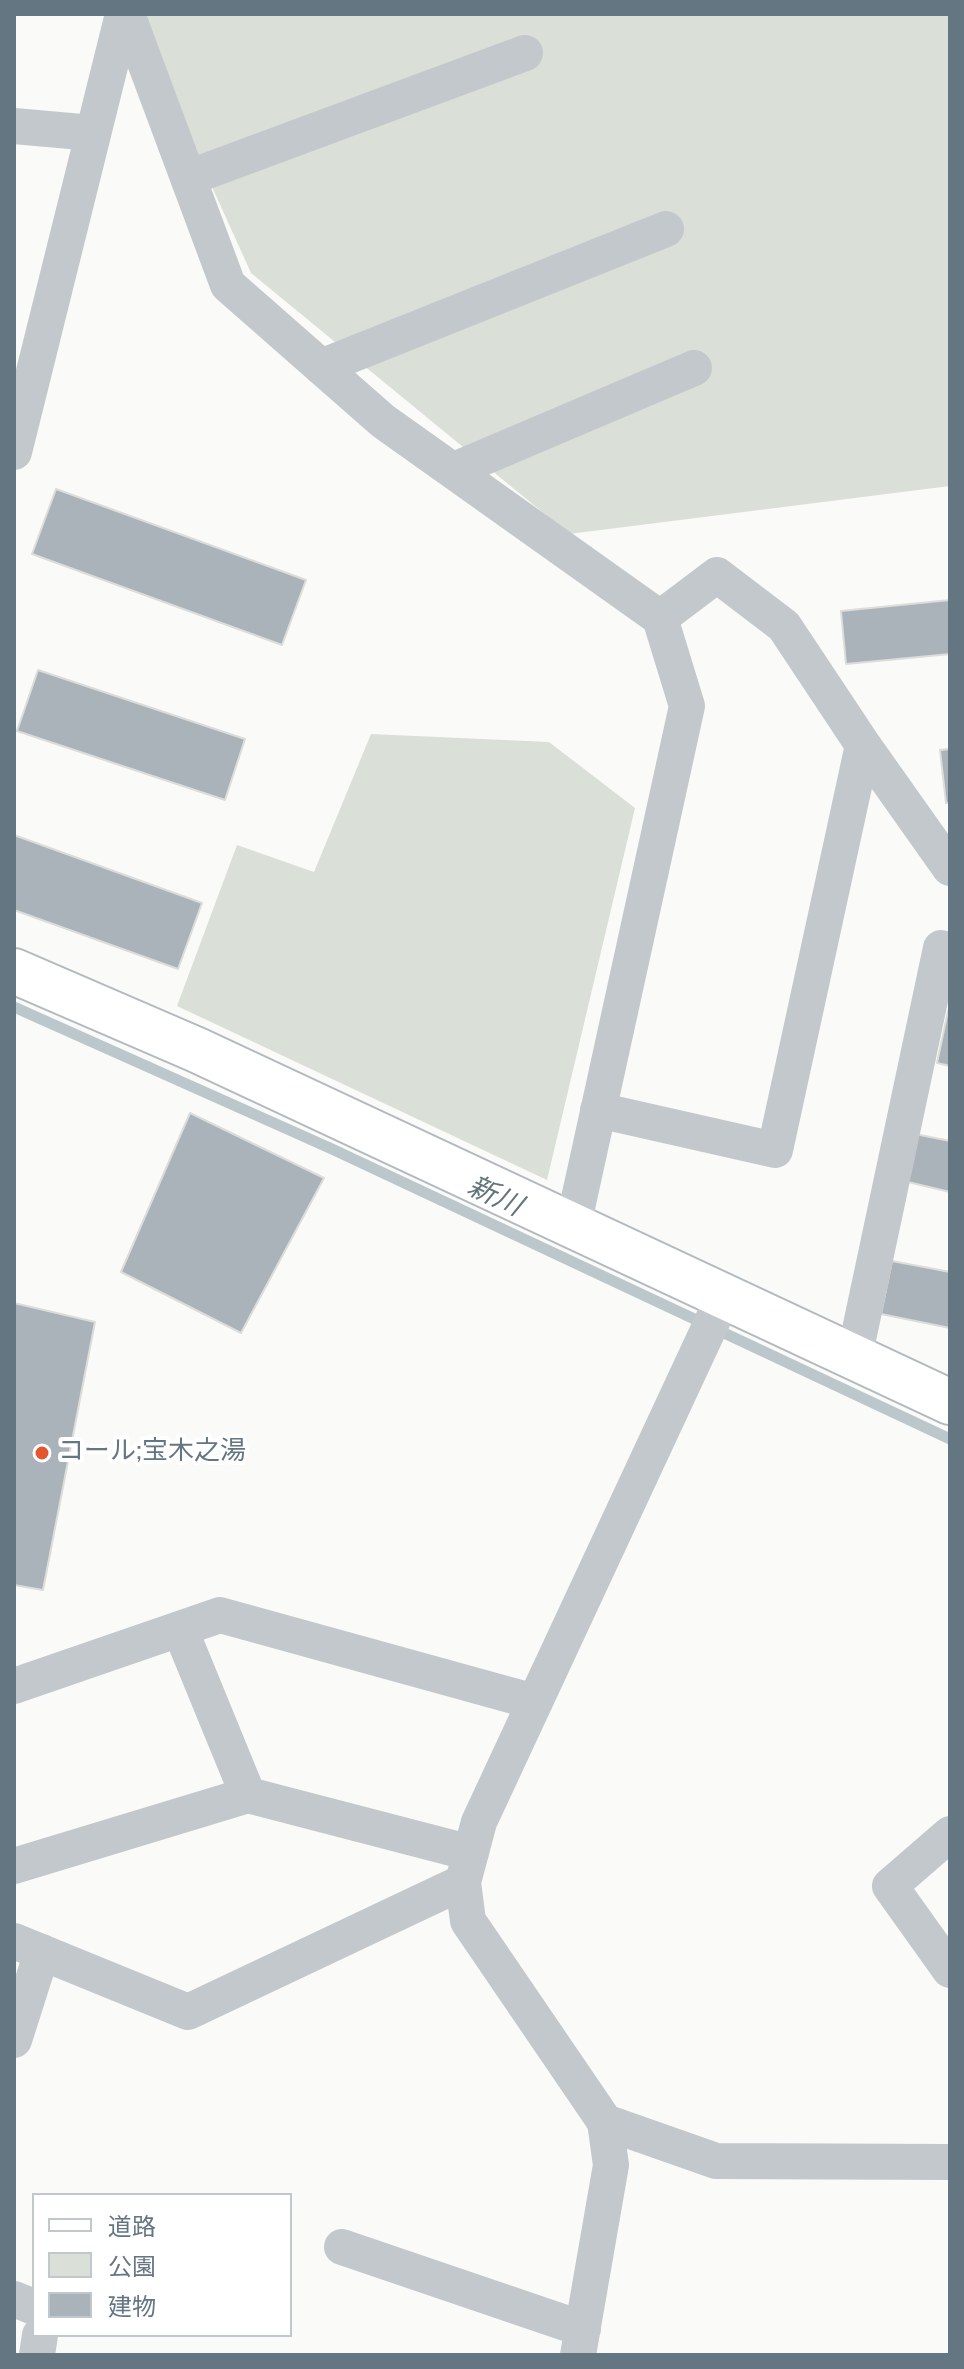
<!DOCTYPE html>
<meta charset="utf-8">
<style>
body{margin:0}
#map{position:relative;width:964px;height:2369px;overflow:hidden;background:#fafaf8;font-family:"Nunito Sans","Noto Sans JP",sans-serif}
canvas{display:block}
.frame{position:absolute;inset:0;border:16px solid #657683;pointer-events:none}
.legend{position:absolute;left:32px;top:2193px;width:260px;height:144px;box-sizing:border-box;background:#fff;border:2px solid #c1c8cd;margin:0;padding:10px 14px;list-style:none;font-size:24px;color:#657683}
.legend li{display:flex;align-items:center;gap:16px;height:40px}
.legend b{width:40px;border:2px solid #c1c8cd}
</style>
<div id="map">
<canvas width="964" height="2369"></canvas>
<div class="frame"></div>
<ul class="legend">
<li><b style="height:10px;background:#fff"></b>道路</li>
<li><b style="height:22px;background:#dadfd7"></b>公園</li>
<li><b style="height:22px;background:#aab3b9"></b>建物</li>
</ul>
</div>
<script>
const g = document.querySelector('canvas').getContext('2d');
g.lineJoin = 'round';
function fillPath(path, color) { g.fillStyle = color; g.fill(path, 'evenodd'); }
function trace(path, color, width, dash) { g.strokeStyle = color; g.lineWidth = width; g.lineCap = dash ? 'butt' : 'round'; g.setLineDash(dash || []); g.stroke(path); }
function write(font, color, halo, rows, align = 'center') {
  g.font = font + ' "Nunito Sans","Noto Sans JP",sans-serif'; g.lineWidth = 8; g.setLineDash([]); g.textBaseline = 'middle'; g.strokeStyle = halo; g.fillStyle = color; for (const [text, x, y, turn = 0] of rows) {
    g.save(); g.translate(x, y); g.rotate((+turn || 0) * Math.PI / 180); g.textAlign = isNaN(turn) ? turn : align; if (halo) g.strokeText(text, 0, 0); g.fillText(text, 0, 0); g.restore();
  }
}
fillPath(new Path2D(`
 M136 14H950V486L569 534 251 273 137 21Z
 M371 734 549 742 635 808 547 1180 177 1006 237 845 314 872Z`), '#dadfd7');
trace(new Path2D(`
 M14 1007 332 1149 950 1439`), '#bbc7cb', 11);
const building = new Path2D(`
 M56 489 306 580 282 645 32 554Z
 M950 600V654L846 664 841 611Z
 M38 670 245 739 225 800 17 731Z
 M950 749V803H946L940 750Z
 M14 835 202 903 178 969 14 910Z
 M948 1011 950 1012V1066L937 1063Z
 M190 1113 324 1178 241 1333 121 1272Z
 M915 1134 950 1141V1192L904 1181Z
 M892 1261 950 1272V1328L881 1314Z
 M14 1303 95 1322 43 1590 14 1585Z`);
fillPath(building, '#aab3b9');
trace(building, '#dcdcda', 2);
const secondary = new Path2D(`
 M14 971 197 1050 950 1402`);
trace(secondary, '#b3babf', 48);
trace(new Path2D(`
 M127 14 228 285 383 421 660 618 687 706 573 1226
 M14 126 93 133
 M188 178 525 53
 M321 367 666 229
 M14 452 123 14
 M454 470 694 368
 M660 618 717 575 784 626 863 745 950 868
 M598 1110 775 1150 863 745
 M854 1358 941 948 950 950
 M180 1629 248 1795
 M14 1686 220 1615 535 1702
 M950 1834 890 1886 950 1970
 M14 1866 248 1795 471 1853
 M14 1941 188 2012 463 1882
 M14 2040 42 1952
 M605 2122 716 2161 950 2162
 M342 2247 583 2329
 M14 2299 34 2307
 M37 2355 40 2335
 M578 2355 611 2165 605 2122 468 1921 463 1882 479 1822 724 1296`), '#c3c8cc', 36);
trace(secondary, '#fff', 44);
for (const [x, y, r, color] of [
 [42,1453,8,"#e4572e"]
]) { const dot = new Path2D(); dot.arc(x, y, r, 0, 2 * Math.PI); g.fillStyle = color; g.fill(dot); trace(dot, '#fff', 3); }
write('26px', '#657683', '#fff', [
 ["コール;宝木之湯",58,1453]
], 'left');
write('italic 28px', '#60757c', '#fff', [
 ["新川",494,1198,25]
]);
</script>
